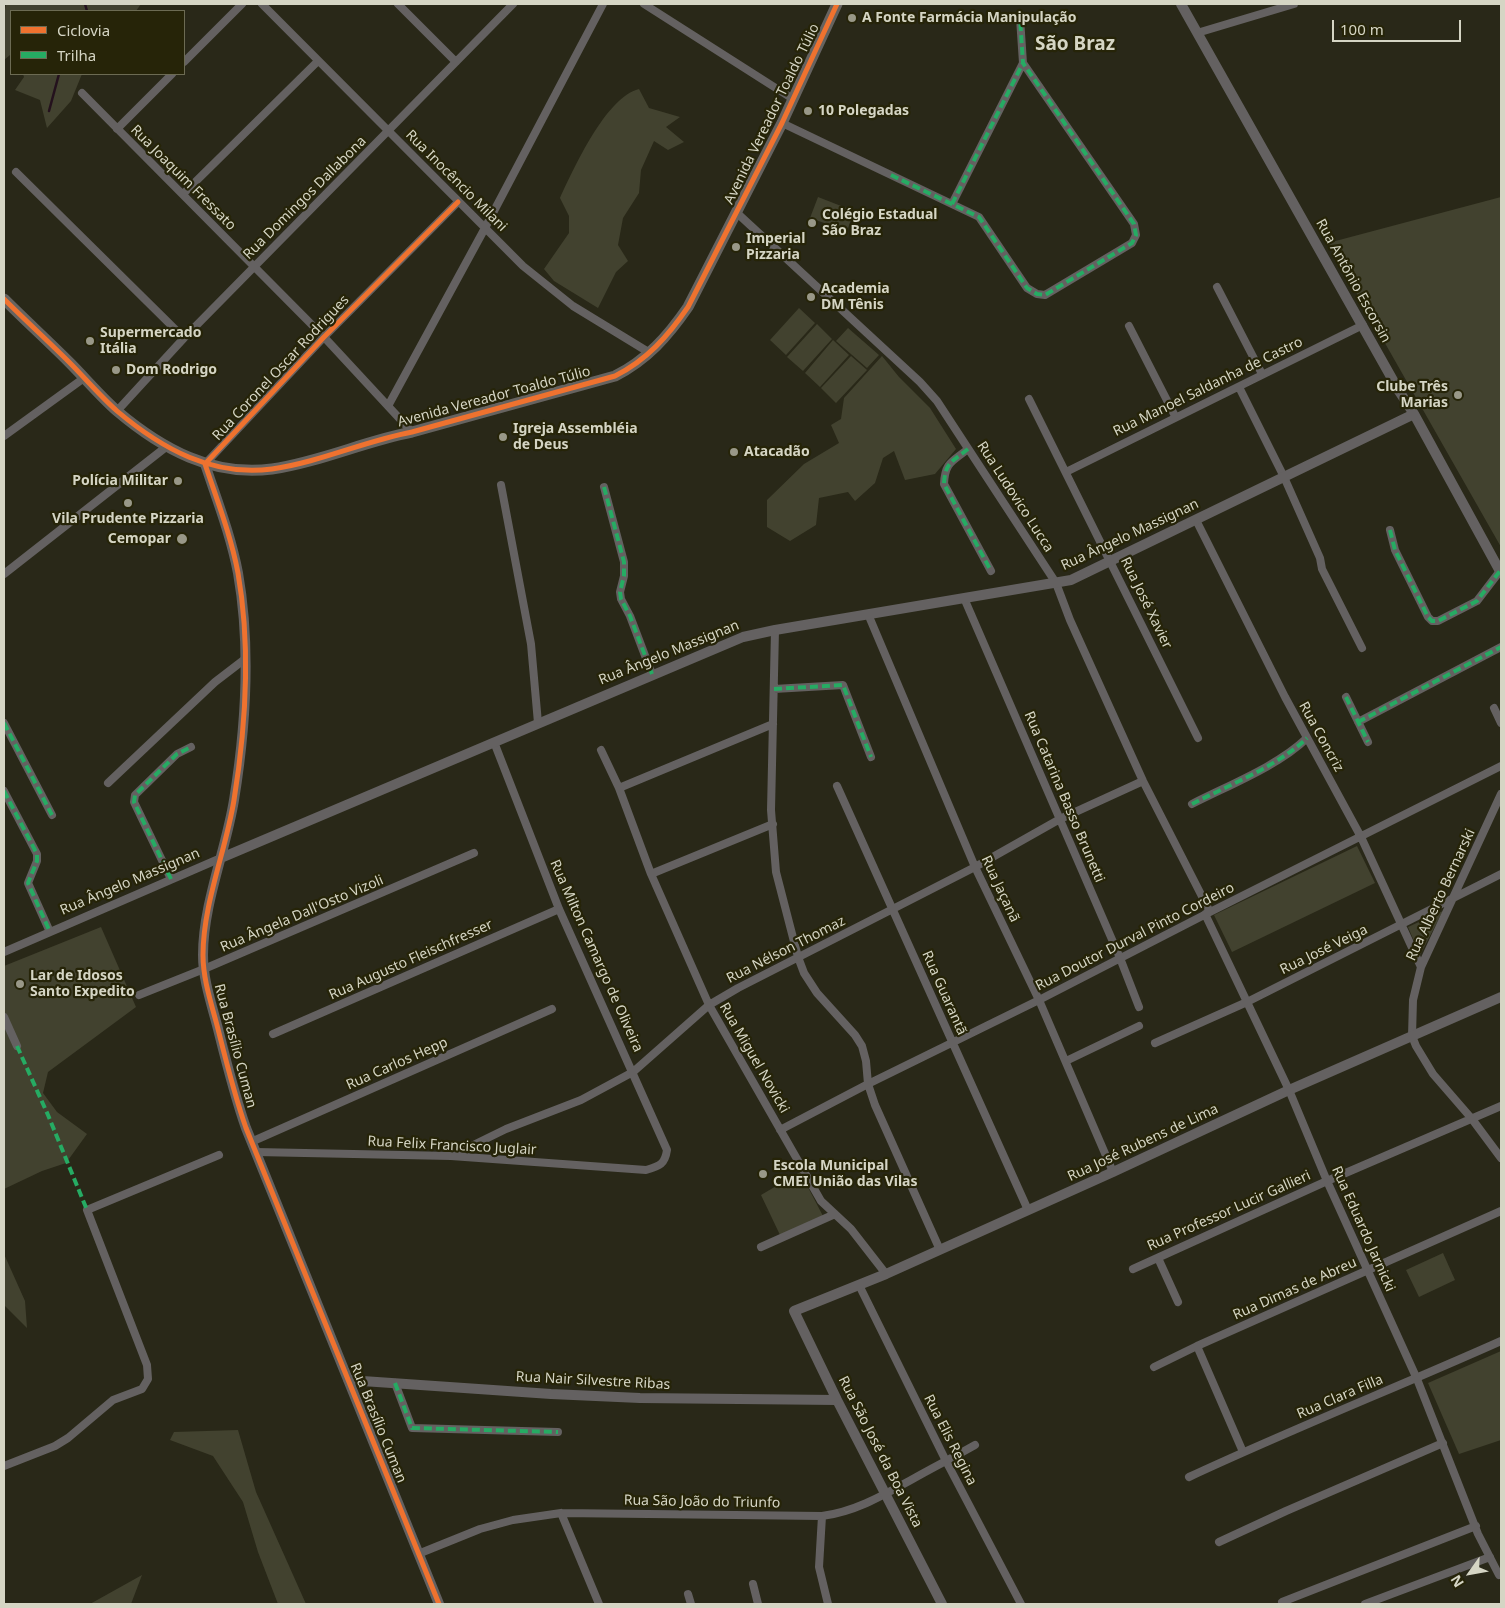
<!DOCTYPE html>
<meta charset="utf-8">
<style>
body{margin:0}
#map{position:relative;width:1505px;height:1608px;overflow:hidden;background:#292818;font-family:"Noto Sans",sans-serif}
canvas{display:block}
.frame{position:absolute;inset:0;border:5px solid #d5d5c4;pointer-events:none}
.legend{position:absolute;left:10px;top:10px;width:175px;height:65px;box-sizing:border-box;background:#262408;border:1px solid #6c6b53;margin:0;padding:6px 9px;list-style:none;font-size:15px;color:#d5d5c4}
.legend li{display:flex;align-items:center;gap:10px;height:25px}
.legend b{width:25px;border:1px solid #6c6b53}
.north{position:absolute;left:1445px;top:1548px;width:50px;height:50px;-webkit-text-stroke:4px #262408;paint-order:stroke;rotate:238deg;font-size:14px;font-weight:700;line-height:20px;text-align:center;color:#d5d5c4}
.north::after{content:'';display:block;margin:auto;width:18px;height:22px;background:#d5d5c4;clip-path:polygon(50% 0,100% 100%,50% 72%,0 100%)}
.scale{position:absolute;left:1332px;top:20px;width:129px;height:22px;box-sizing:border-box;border:2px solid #d5d5c4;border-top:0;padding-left:6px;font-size:15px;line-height:18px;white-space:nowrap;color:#d5d5c4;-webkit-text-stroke:4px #262408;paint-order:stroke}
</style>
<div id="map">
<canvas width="1505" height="1608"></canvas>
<div class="frame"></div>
<ul class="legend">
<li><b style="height:6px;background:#ef722f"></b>Ciclovia</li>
<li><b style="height:6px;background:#26ab63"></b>Trilha</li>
</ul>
<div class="north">N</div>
<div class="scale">100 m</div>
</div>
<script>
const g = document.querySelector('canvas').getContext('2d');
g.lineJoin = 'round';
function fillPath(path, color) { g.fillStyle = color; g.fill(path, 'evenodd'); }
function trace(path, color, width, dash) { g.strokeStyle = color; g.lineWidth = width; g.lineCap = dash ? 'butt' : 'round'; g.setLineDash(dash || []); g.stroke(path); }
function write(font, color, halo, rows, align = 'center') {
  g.font = font + ' "Noto Sans",sans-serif'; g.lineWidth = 4.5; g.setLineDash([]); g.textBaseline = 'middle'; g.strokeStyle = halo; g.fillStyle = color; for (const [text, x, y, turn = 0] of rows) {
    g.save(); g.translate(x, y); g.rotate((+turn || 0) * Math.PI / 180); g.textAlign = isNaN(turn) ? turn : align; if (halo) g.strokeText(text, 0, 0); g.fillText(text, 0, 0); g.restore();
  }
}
fillPath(new Path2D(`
 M6 4H141L136 11H11V57L10 55 4 60V15Z
 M23 74H82L71 101 47 128 40 100 15 90 24 77Z
 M639 89 649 108 680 117 666 127 684 142 668 150 654 141 641 170 639 193 623 218 618 245 628 261 616 272 598 308 554 281 544 269 569 233V216L560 198C574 168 606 97 639 89Z
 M818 197 854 211 847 231 810 218Z
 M1501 197V547L1328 243Z
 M799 308 815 323 786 355 770 340Z
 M817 324 832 339 803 371 787 357Z
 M848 328 879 355 867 368 836 341Z
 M833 340 849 355 820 387 805 373Z
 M851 356 867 370 836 403 821 388Z
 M882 356 899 377 930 408 956 449 935 474 905 480 894 451 883 458 875 483 855 501 848 492 819 498 816 525 790 541 767 527V500L804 464 839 443 831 425 841 419 844 398Z
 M1357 846 1375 883 1232 952 1214 915Z
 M1443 911 1420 955 1408 927Z
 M101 927 136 1007 48 1072 43 1093 57 1112 87 1134 66 1163 42 1171 4 1189V966Z
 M800 1172 823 1216 780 1235 761 1195Z
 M1443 1253 1455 1280 1419 1297 1406 1270Z
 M4 1254 25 1301 27 1328 4 1305Z
 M1501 1351V1440L1459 1454 1428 1383Z
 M238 1430 256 1492 306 1604H278L258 1552 243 1502 213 1456 170 1440 174 1432Z
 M142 1575 131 1604H90Z`), '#42422f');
trace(new Path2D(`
 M85 4 87 11
 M49 111 59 74`), '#24111d', 2.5);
trace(new Path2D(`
 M262 4 523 266 573 306 650 353
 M398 4 456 62
 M644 4 793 99
 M1197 33 1294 4
 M184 62 242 4
 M82 93 324 337 412 432
 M782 123 979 217 1027 288 1037 294 1045 295 1132 243 1136 235 1134 224 1023 63 1020 18
 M117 129 172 74
 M16 172 184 338
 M183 194 318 61
 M952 204 1023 63
 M737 213 920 382 937 401 1056 583 1070 620 1143 781 1210 912
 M1217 287 1262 374
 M1129 326 1175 416
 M1239 387 1284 477 1320 558 1322 569 1362 648
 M1029 399 1198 738
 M388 406 485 228 603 4
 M117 411 184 338 513 4
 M4 436 84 378
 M968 449C952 462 945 462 944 484L991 571
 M205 464 324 337 458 202
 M1066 472 1363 325
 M501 485 531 644 538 723
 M604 487 624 562V576L620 592 621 599 630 616 652 674
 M1196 520 1285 697 1361 837 1421 967
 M1390 530 1395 550 1428 617 1432 621H1438L1477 601 1500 571
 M4 574 166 447
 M964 598 1120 958 1139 1007
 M868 614 975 867 1039 1000 1113 1172
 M775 630 771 810 776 872 798 957 804 973 817 993 855 1035 862 1046 866 1061 868 1084 875 1105 940 1250
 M774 689 843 685 871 757
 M1346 697 1368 742
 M1494 708 1501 723
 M1358 722 1501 647
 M4 723 52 815
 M601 750 619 788 651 874 709 1005 821 1201 851 1229 886 1274
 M108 783 215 682 245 659
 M837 786 1028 1210
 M619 788 773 724
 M4 791 37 854V861L28 883 50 932
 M1501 794 1421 967 1413 1000 1412 1036 1416 1046 1433 1074 1472 1119 1501 1158
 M1192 804C1229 785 1278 766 1307 738
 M651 874 773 824
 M171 879 134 802 135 795 177 754 191 747
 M1205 914 1289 1090 1327 1181 1417 1379 1478 1534 1499 1575
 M4 952 221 858
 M139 995 204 969 474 853
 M4 1017 17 1046
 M273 1034 559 909
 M1155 1043 1247 1002 1501 874
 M1066 1061 1139 1026
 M780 1130 868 1084 1039 1000 1210 912 1501 766
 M251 1142 552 1009
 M256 1152 451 1156 646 1170C660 1166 665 1164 667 1150L559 909 494 742
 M453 1155 506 1129 581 1100 633 1072 709 1005 738 988 975 867 1060 819 1143 781
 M761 1247 835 1214
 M1158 1258 1178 1302
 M1133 1269 1327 1181 1501 1106
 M859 1285 946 1461 1021 1604
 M1197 1346 1243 1452
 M1154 1367 1197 1346 1501 1211
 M395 1383 412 1428 558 1432
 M4 1466 55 1446 68 1438 113 1400 142 1389 148 1379 147 1365 87 1210 219 1155
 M1189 1477C1292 1429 1398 1387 1501 1341
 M561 1513 599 1604
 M822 1516 819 1567 828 1604
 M1219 1542 1286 1511 1443 1443
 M418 1554 480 1529 513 1520 561 1513 822 1516C854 1512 882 1496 911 1480 932 1468 954 1457 975 1445
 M753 1584 758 1604
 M688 1594 691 1604
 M1283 1604 1282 1602 1476 1526
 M1365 1604 1490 1557`), '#646161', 8);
trace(new Path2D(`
 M1181 4 1399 391 1414 414 1501 573
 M205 464C217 500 231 536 238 573 251 647 246 726 234 800 226 850 203 904 203 955 203 982 213 1008 219 1033 227 1065 235 1097 246 1128L439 1604
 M221 858 743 637 775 630 1071 580 1414 414
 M348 1380 551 1394 640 1398 837 1400
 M942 1604 837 1400 794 1311 886 1274 1113 1172 1289 1090 1501 997`), '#646161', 10);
trace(new Path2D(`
 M4 299C25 320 48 341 69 362 85 378 100 396 117 411 162 449 213 477 272 469 320 462 365 441 412 432L615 376C647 360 668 336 688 307L782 123 837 4`), '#666360', 11);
trace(new Path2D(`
 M891 175 979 217 1027 288 1037 294 1045 295 1132 243 1136 235 1134 224 1023 63 1020 18
 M952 204 1023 63
 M968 449C952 462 945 462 944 484L991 571
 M604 487 624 562V576L620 592 621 599 630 616 652 674
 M1390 530 1395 550 1428 617 1432 621H1438L1477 601 1500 571
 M774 689 843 685 871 757
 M1346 697 1368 742
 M1358 722 1501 647
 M4 723 52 815
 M4 791 37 854V861L28 883 50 932
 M1192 804C1229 785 1278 766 1307 738
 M171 879 134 802 135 795 177 754 191 747
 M17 1046 48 1115 87 1210
 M395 1383 412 1428 558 1432`), '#26ab63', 4, [8, 4]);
trace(new Path2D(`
 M4 299C25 320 48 341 69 362 85 378 100 396 117 411 162 449 213 477 272 469 320 462 365 441 412 432L615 376C647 360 668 336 688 307L782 123 837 4
 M205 464C217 500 231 536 238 573 251 647 246 726 234 800 226 850 203 904 203 955 203 982 213 1008 219 1033 227 1065 235 1097 246 1128L439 1604
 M205 464 324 337 458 202`), '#ef722f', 5);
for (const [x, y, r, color] of [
 [852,18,5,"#999888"],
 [808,111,5,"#999888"],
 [812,223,5,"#999888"],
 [736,247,5,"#999888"],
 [811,297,5,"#999888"],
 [90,341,5,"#999888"],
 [116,370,5,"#999888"],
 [1458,395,5,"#999888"],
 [503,437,5,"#999888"],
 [734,452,5,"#999888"],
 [178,481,5,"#999888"],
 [128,503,5,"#999888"],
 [182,539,6,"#999888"],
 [20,984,5,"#999888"],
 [763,1174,5,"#999888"]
]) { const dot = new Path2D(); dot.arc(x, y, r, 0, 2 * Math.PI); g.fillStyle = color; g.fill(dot); trace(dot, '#262408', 2); }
write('bold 14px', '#d5d5c4', '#262408', [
 ["A Fonte Farmácia Manipulação",862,18],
 ["10 Polegadas",818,111],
 ["Colégio Estadual",822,215],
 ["São Braz",822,231],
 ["Imperial",746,239],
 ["Pizzaria",746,255],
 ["Academia",821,289],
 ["DM Tênis",821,305],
 ["Supermercado",100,333],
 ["Itália",100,349],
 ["Dom Rodrigo",126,370],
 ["Clube Três",1448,387,"right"],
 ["Marias",1448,403,"right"],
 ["Igreja Assembléia",513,429],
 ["de Deus",513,445],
 ["Atacadão",744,452],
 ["Polícia Militar",168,481,"right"],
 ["Vila Prudente Pizzaria",128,519,"center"],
 ["Cemopar",171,539,"right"],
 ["Lar de Idosos",30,976],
 ["Santo Expedito",30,992],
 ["Escola Municipal",773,1166],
 ["CMEI União das Vilas",773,1182]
], 'left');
write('14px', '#d5d5c4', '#262408', [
 ["Avenida Vereador Toaldo Túlio",772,114,-64],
 ["Rua Joaquim Fressato",183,178,45],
 ["Rua Inocêncio Milani",456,181,45],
 ["Rua Domingos Dallabona",305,198,-45],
 ["Rua Antônio Escorsin",1353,281,61],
 ["Rua Coronel Oscar Rodrigues",281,368,-47],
 ["Rua Manoel Saldanha de Castro",1208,387,-26],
 ["Avenida Vereador Toaldo Túlio",494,397,-15],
 ["Rua Ludovico Lucca",1015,497,57],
 ["Rua Ângelo Massignan",1130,535,-25],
 ["Rua José Xavier",1146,603,64],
 ["Rua Ângelo Massignan",669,653,-22],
 ["Rua Concriz",1321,737,61],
 ["Rua Catarina Basso Brunetti",1064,797,67],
 ["Rua Ângelo Massignan",130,882,-23],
 ["Rua Jaçanã",1000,889,65],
 ["Rua Alberto Bernarski",1441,895,-65],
 ["Rua Ângela Dall'Osto Vizoli",302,914,-23],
 ["Rua Doutor Durval Pinto Cordeiro",1135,937,-27],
 ["Rua Nélson Thomaz",786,950,-27],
 ["Rua José Veiga",1324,950,-26],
 ["Rua Milton Camargo de Oliveira",596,956,66],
 ["Rua Augusto Fleischfresser",411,960,-24],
 ["Rua Guarantã",944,993,66],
 ["Rua Brasílio Cuman",235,1046,75],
 ["Rua Miguel Novicki",754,1058,60],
 ["Rua Carlos Hepp",397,1064,-24],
 ["Rua José Rubens de Lima",1143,1143,-25],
 ["Rua Felix Francisco Juglair",452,1146,3],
 ["Rua Professor Lucir Gallieri",1229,1211,-24],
 ["Rua Eduardo Jarnicki",1363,1229,66],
 ["Rua Dimas de Abreu",1295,1289,-24],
 ["Rua Nair Silvestre Ribas",593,1381,3],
 ["Rua Clara Filla",1340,1397,-23],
 ["Rua Brasílio Cuman",378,1423,68],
 ["Rua Elis Regina",950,1440,63],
 ["Rua São José da Boa Vista",880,1452,63],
 ["Rua São João do Triunfo",702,1502,1]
]);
write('bold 19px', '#d5d5c4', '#262408', [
 ["São Braz",1075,45]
]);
</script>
